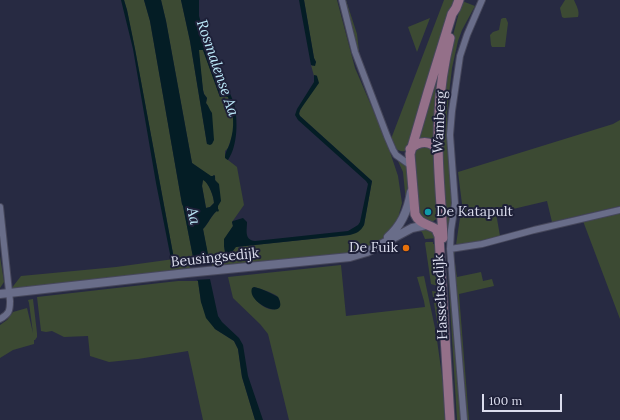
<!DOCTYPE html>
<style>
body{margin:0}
#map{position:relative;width:620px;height:420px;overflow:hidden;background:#272a42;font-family:Lora,serif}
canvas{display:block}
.scale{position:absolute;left:482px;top:394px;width:80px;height:18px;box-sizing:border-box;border:2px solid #dbdded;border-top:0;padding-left:5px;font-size:12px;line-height:14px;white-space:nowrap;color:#dbdded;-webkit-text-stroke:3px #1e2038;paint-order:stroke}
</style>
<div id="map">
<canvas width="620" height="420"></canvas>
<div class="scale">100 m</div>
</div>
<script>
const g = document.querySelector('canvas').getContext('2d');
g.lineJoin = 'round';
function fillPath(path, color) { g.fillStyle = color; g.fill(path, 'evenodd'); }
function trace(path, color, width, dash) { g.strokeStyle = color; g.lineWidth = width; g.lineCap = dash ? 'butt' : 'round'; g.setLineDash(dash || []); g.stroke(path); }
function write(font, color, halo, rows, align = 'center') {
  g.font = font + ' Lora,serif'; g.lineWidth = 4; g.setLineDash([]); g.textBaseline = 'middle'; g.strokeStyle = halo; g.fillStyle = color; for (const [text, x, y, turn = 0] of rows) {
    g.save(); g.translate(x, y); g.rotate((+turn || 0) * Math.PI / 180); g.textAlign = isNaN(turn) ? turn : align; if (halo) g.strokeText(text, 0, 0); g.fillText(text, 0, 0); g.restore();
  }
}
fillPath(new Path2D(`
 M124 0H144L150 21 182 204 183 206 193 257 192 269 11 289 21 276 116 267 174 259 135 49 127 10Z
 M161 0H181L190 41 207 144 209 110 206 103 207 98 204 94 203 90 198 50H203L220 97 224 96 228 97 232 108 234 122 233 133 228 148 225 151V154L226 159 228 160 237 167 244 205 232 222 233 226C224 240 223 240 226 257L229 256 235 247 350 235 364 225 372 181 300 116 299 113 317 76 316 75 314 76 311 65 313 66 316 62 314 58 304 0H337L355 68 386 140 398 176 402 203 399 214 402 218C391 235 372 248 352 253L210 268 203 229C209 223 212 214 218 210L215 176 214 175 211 177 192 163 166 21Z
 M343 0H346L357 34 360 60Z
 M444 0H454L425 86 419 113 409 151C400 152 398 151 392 145L391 139Z
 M565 0H574C576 5 580 11 578 17L564 18 562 17 560 8Z
 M462 1 475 6 462 30 458 41 452 68 449 94 447 114 448 142 453 201 448 238 445 239 440 115 447 58Z
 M430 18 417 52 408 27Z
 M503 18H506L508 23 505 47H492L491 45 490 35 493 32 499 30 501 19Z
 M443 49 437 142 414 141Z
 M620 120V206L552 222 547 201 496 213 500 236 468 244 456 245 462 204 458 172 613 124Z
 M423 144 435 151 439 217 432 222 428 223 417 214 414 150Z
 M397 159H401L409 169V198L406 202 403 172Z
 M203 179C209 183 214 197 214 203L210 207 206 208 202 186Z
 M620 212V319L583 221Z
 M427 227 438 238 425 239 422 232 417 229Z
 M426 242H433V244H436L441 287 431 284 425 243Z
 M455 249 454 256 457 277 481 272 483 281 492 279 494 286 459 294 469 420H457L447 256Z
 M0 256 4 282 0 288Z
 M341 265 346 316 425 307 424 301 417 277 424 276 436 333 443 383 445 420H289L268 334 260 324 233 298 228 277ZM254 287C259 288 273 293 277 296 279 298 279 300 280 302L278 308C268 314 252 300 252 289Z
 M178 281H198L201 302 215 329 234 341 238 349 242 377 255 420H203L188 351 138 359 109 362 90 356 88 336 64 337 52 331 46 332 41 331 37 297Z
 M432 291 438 292 441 295 445 370Z
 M33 299 37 333V337L35 340H34V344L13 350 0 358V325L7 320 13 312 27 308 33 333 29 303 28 300Z`), '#3c4a33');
fillPath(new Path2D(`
 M121 0H124L127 10 135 49 174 259H171L156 183 133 49Z
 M144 0H161L166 21 192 163 211 176H213L214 175 215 176V180L219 184 221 201 218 206V209L219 210 218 212 217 211C212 214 208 224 203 229L210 264V279L218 316 222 322 239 338 243 345 248 376 263 420H255L242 377 238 349 234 341 215 329 206 318 201 302 198 281 194 277 192 269 193 257 183 206 182 204 150 21ZM203 180C209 183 214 197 214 203L210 207 206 208 202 186Z
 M181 0H199V16L203 30 234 103C238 120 238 145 228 160L225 158C225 152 228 149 230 143 235 126 234 114 228 97L224 96 220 97 203 50H199L203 90 204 94 207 98 206 103C209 106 209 109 212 113L214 140 212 144 210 145 207 144 190 41Z
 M299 0H304L314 58 316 62 315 66 311 65Z
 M314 75 317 76 319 83 300 110 299 114 300 116 372 181 364 225C361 231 356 234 349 235L236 247 229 256 226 257V259L224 246V239L233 226 232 222 233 221 243 218 247 222C247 230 244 240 255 241L348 231 358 225 360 222 368 184 366 181 298 120 295 115 297 109 314 82Z
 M254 287C263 289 270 293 278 297 291 322 246 304 252 288Z`), '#041d25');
fillPath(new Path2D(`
 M212 264 213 275 212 279 194 280 192 278 190 266Z`), '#272a42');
const minor = new Path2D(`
 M342 0 355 52 387 136 393 150 396 155 410 165
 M0 207 10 301C10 311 9 314 0 319
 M450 249 482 244 534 230 620 210
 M464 420 450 249 451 230 454 211 455 203 450 135 452 111 460 56 467 35 482 0`);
const tertiary = new Path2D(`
 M388 237C402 225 408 210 411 192
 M0 294 187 273 350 257 367 252 412 228 426 225`);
const secondary = new Path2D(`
 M410 149C419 141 431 139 438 151
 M443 238C441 197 436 155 439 113 440 88 444 63 450 38
 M450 420 439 236 436 229C428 224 419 224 415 214L410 154 428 92 452 14 456 8 459 0`);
trace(minor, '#46475b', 8);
trace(tertiary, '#46475b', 10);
trace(secondary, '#46475b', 11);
trace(minor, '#696d89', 6);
trace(tertiary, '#696d89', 8);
trace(secondary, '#947089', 9);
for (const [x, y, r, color] of [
 [428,212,4,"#0f9aa8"],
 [406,248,4,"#e8710a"]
]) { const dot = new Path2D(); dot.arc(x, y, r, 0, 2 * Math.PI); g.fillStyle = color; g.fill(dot); trace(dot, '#1e2038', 1.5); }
write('14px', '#dbdded', '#1e2038', [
 ["Wamberg",440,122,-87],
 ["Beusingsedijk",215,258,-6],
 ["Hasseltsedijk",441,297,-93]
]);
write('14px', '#dbdded', '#1e2038', [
 ["De Katapult",436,212],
 ["De Fuik",398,248,"right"]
], 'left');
write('italic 15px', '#bbe8f8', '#1e2038', [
 ["Rosmalense Aa",217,68,71],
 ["Aa",193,216,79]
]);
</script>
